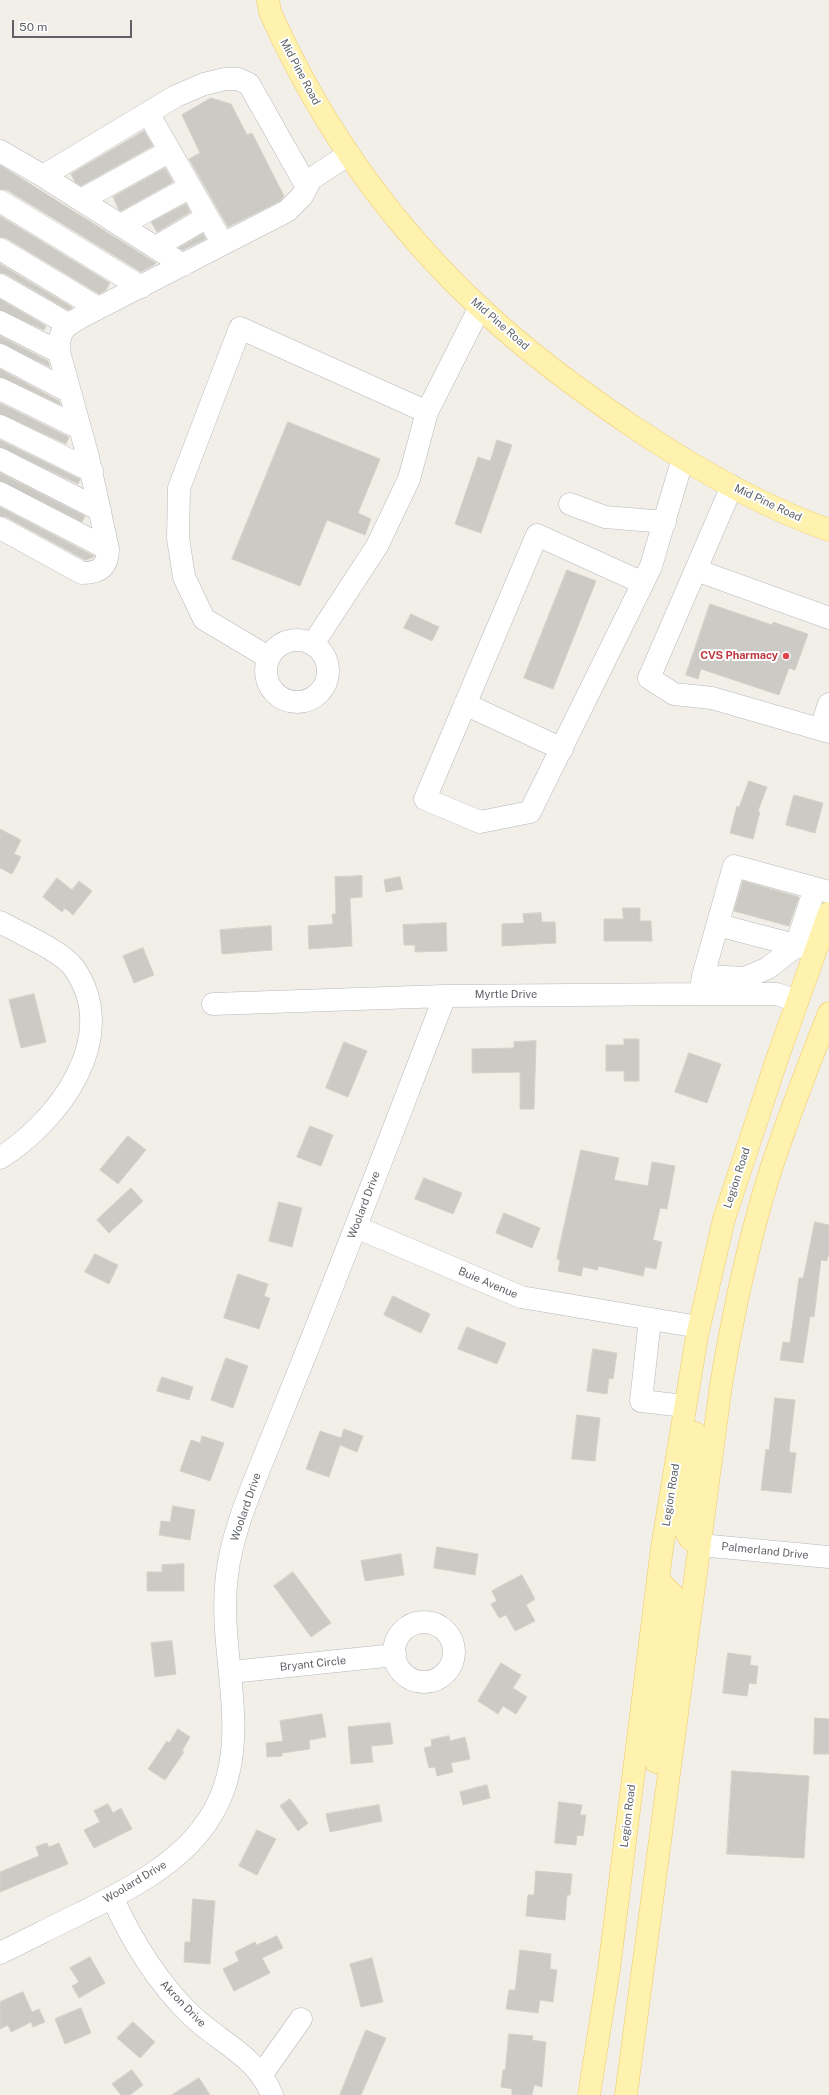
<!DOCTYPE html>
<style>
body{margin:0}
#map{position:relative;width:829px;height:2095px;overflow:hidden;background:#f1efe8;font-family:"Public Sans",sans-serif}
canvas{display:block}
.scale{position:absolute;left:12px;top:20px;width:120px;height:18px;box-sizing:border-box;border:2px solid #5f6368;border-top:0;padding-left:5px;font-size:12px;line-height:14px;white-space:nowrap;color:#5f6368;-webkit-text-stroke:3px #fff;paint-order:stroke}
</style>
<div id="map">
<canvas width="829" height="2095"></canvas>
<div class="scale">50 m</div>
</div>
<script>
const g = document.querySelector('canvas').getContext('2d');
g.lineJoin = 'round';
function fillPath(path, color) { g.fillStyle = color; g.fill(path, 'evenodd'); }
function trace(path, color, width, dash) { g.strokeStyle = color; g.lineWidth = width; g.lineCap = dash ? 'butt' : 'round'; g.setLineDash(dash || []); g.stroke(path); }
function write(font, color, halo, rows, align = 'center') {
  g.font = font + ' "Public Sans",sans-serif'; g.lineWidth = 4; g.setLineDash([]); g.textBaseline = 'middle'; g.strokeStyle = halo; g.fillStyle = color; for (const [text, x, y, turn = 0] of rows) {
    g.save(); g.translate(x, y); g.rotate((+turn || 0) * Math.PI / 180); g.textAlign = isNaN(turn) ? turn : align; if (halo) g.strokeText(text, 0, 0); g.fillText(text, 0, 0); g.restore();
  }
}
const building = new Path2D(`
 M211 98 231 104 247 135 252 133 284 196 280 201 228 227 189 159 200 153 182 115Z
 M144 131 153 146 81 186 75 182 71 174Z
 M0 165 156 263 154 265 141 272 7 190 0 189Z
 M165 168 173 182 121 211 119 210 113 197Z
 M186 204 190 212 157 232 151 222Z
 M0 216 110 283 106 290 99 294 6 238 0 237Z
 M203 234 206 239 183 250 179 248Z
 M0 264 72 307V308L68 310 6 274 0 273Z
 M0 299 46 326 44 330 0 310Z
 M0 336 48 361 50 367 0 343Z
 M0 369 59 401 61 405 0 377Z
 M0 403 69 437 66 444 0 414Z
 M288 422 380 459 358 513 371 519 365 535 327 520 300 586 232 559Z
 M0 440 80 479 78 484 0 447Z
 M497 440 512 445 481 533 455 524 478 457 490 461Z
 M0 473 85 516 82 522 0 481Z
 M0 507 94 556V557L85 560 6 517 0 516Z
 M567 570 596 581 553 689 524 678Z
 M710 604 772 625 773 622 808 634 795 670 789 668 779 695 701 669 698 679 686 675Z
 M411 614 439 627 432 641 404 628Z
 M749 781 767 787 758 811 760 812 753 839 730 833 737 806 739 807Z
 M794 795 823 803 815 833 786 825Z
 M0 829 21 840 14 854 21 857 12 874 0 868Z
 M362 876V897L350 898 352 946 309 949 308 926 333 924 332 914H336L335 877Z
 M400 877 403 889 386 892 384 880Z
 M57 878 72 890 79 881 92 891 73 915 65 908 62 912 43 897Z
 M743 881 799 897 789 926 734 911Z
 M623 908H640V921H651L652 941H604V919H623Z
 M541 913 542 922H555L556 943 502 946V924L524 923 523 914Z
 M446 923 447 951 415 952V945H404L403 925Z
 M271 926 272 950 222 954 220 930Z
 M143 948 154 975 134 983 123 956Z
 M34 994 46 1042 21 1048 9 1000Z
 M624 1039H639V1081H624V1071H606V1045H624Z
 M536 1041 534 1109H520V1072L472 1073V1049L514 1048V1042Z
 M344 1042 367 1051 348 1097 326 1088Z
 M689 1053 721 1064 707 1103 675 1092Z
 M310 1126 333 1135 321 1166 297 1157Z
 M128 1136 146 1150 118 1184 100 1170Z
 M581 1150 619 1158 614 1180 648 1186 652 1162 675 1166 667 1209 660 1208 653 1240 662 1242 656 1269 645 1267 643 1276 598 1266V1270L583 1267 581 1276 558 1271 560 1260 557 1259Z
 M424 1178 462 1193 453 1214 415 1199Z
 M131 1188 143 1201 109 1233 97 1220Z
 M279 1202 302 1208 292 1247 269 1241Z
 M504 1213 540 1228 532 1248 496 1233Z
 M815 1222 829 1225V1252L827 1261 821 1260 814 1317 810 1316 803 1363 780 1360 783 1342 790 1343 799 1278H803Z
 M95 1254 118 1265 109 1284 85 1272Z
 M238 1274 268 1284 264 1296 270 1298 259 1329 224 1318Z
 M393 1296 430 1314 421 1333 384 1315Z
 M467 1327 506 1343 497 1364 458 1349Z
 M593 1349 617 1353 613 1379 609 1378 607 1394 587 1391Z
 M226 1358 248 1366 233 1408 211 1400Z
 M162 1377 193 1387 189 1400 157 1391Z
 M775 1398 795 1400 789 1452 796 1453 791 1493 761 1490 766 1449 769 1450Z
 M577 1415 600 1418 595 1461 572 1459Z
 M344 1429 363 1436 357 1452 340 1445 329 1477 306 1469 320 1431 341 1438Z
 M202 1436 224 1443 210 1481 180 1471 191 1440 200 1443Z
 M173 1506 195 1510 190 1540 159 1535 161 1521 170 1522Z
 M437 1547 478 1554 475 1575 434 1568Z
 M401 1554 404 1575 365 1581 361 1561Z
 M184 1564V1591H147V1572H162V1565Z
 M293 1572 331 1623 311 1637 274 1586Z
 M522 1575 535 1599 526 1605 535 1621 515 1631 506 1615 499 1618 491 1604 497 1601 492 1591Z
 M172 1641 176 1674 155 1677 151 1643Z
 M728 1653 751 1656 750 1665 758 1666 756 1684 749 1683 747 1696 723 1693Z
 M501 1663 521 1675 513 1688 527 1697 516 1714 503 1706 498 1714 478 1701Z
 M322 1714 326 1737 309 1740 310 1749 282 1753V1756L267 1757 266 1743 283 1741 280 1721Z
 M815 1718 829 1719V1754H814Z
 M390 1723 393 1744 371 1746 373 1762 351 1764 348 1727Z
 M178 1729 190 1737 182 1751 184 1752 165 1780 148 1769 167 1741 169 1743Z
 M449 1736 450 1741 465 1737 470 1759 451 1763 453 1772 437 1776 435 1767 429 1768 424 1748 432 1746 431 1740Z
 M732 1771 809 1776 804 1858 727 1854Z
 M487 1785 490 1798 463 1805 460 1792Z
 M290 1799 308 1823 298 1831 280 1806Z
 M559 1802 582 1805 580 1815H586L583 1836 577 1835 576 1845 555 1843Z
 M108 1804 113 1813 121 1808 132 1829 94 1848 84 1830 100 1822 94 1811Z
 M379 1805 382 1821 330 1832 326 1814Z
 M257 1830 276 1839 257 1875 239 1866Z
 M47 1843 49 1847 59 1843 68 1864 0 1892V1872L39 1856 36 1847Z
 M536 1871 572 1874 570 1895H567L565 1920 526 1916 528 1895H534Z
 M193 1899 215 1901 210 1964 184 1962 185 1942H190Z
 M277 1936 283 1948 262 1958 270 1973 234 1991 223 1969 239 1961 235 1952 255 1942 256 1945Z
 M520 1950 551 1954 550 1969 557 1970 553 2002 540 2000 538 2013 506 2009 509 1990H515Z
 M90 1957 105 1983 79 1998 72 1986 79 1982 70 1968Z
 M372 1958 383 2002 361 2007 350 1964Z
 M23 1992 32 2012 39 2009 45 2022 33 2027 31 2022 11 2032 8 2025 0 2029V2002Z
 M81 2008 91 2033 65 2044 55 2019Z
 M133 2022 155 2042 140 2058 117 2038Z
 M366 2030 386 2038 361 2095H340Z
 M509 2034 533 2036 532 2040 546 2042 542 2087 534 2085 532 2095H512V2089L501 2087 503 2070H505Z
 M132 2070 143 2085 130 2095H121L112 2084Z
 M199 2078 210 2095H172Z`);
fillPath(building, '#cccac5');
trace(building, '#d6d1c6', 1);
const minor = new Path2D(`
 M148 113 223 244
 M0 151 43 176 176 96 204 84 225 79H238L249 84 307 187
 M43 176 183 265
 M81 200 170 151
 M0 201 141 287
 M121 225 190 187
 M156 247 207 217
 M0 249 98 308
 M0 285 68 324
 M0 322 59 352
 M0 355 70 392
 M0 389 80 428
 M0 426 92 471
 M0 459 100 510
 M732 486 649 678 674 694 712 698 829 732
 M0 493 108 549
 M570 504 605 517 665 522
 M0 528 82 573C99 573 108 567 108 549L88 457 59 352C58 329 66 325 85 315L287 211 302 196 311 179 349 154
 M696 570 829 618
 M643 583 537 535 425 799 480 822 530 812 643 583 651 566 683 458
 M266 671a31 31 0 1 1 62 0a31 31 0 1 1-62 0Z
 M313 644 377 546 409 479 427 412
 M268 657 204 619 184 577 178 538 179 488 240 328 427 412 480 307
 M465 704 562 749
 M821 728 829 704
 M0 922C19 933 62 951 74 968 122 1037 59 1121 0 1158
 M718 925 806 948
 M703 976 734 866 829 892
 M701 989 703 976 745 978 768 968 796 946 815 888
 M213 1004 445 996 700 994H777L797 1001
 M356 1227 521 1297 699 1327
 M650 1319 641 1401 685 1406
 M700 1545 829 1557
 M394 1652a30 30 0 1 1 60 0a30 30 0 1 1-60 0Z
 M231 1672 395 1655
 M112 1897C132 1941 156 1981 191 2015 220 2043 257 2056 272 2095
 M0 1953C27 1940 54 1926 81 1913 127 1890 177 1866 207 1822 259 1746 216 1658 227 1575 232 1535 247 1499 262 1462 276 1428 290 1393 304 1358 352 1238 398 1117 445 996
 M262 2074 301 2019`);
const major = new Path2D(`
 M268 0 270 12C321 126 394 229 486 313 532 356 583 393 635 428 695 468 760 506 829 530
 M695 1433 686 1532 690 1539 700 1545
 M656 1762 673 1595 658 1580
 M589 2095 609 1969 662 1548 697 1336 724 1219 777 1059 829 913
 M626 2095 721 1385C733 1314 748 1243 769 1175 787 1120 808 1066 829 1013`);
trace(minor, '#b5b8bc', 23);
trace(major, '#f2c960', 23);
trace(minor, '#fff', 22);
trace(major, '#fff2af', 22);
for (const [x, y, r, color] of [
 [786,656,4,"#e0444e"]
]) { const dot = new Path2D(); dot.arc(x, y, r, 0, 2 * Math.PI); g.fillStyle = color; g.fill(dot); trace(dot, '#fff', 1.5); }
write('11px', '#5f6368', '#fff', [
 ["Mid Pine Road",300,72,62],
 ["Mid Pine Road",500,324,41],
 ["Mid Pine Road",768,503,25],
 ["Myrtle Drive",506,995],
 ["Legion Road",737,1178,-72],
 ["Woolard Drive",364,1205,-69],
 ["Buie Avenue",488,1283,23],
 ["Legion Road",671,1495,-81],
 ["Woolard Drive",246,1507,-71],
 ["Palmerland Drive",765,1551,6],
 ["Bryant Circle",313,1664,-6],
 ["Legion Road",628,1816,-83],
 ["Woolard Drive",135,1882,-31],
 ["Akron Drive",183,2004,46]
]);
write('bold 11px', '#be3a42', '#fff', [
 ["CVS Pharmacy",778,656]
], 'right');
</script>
